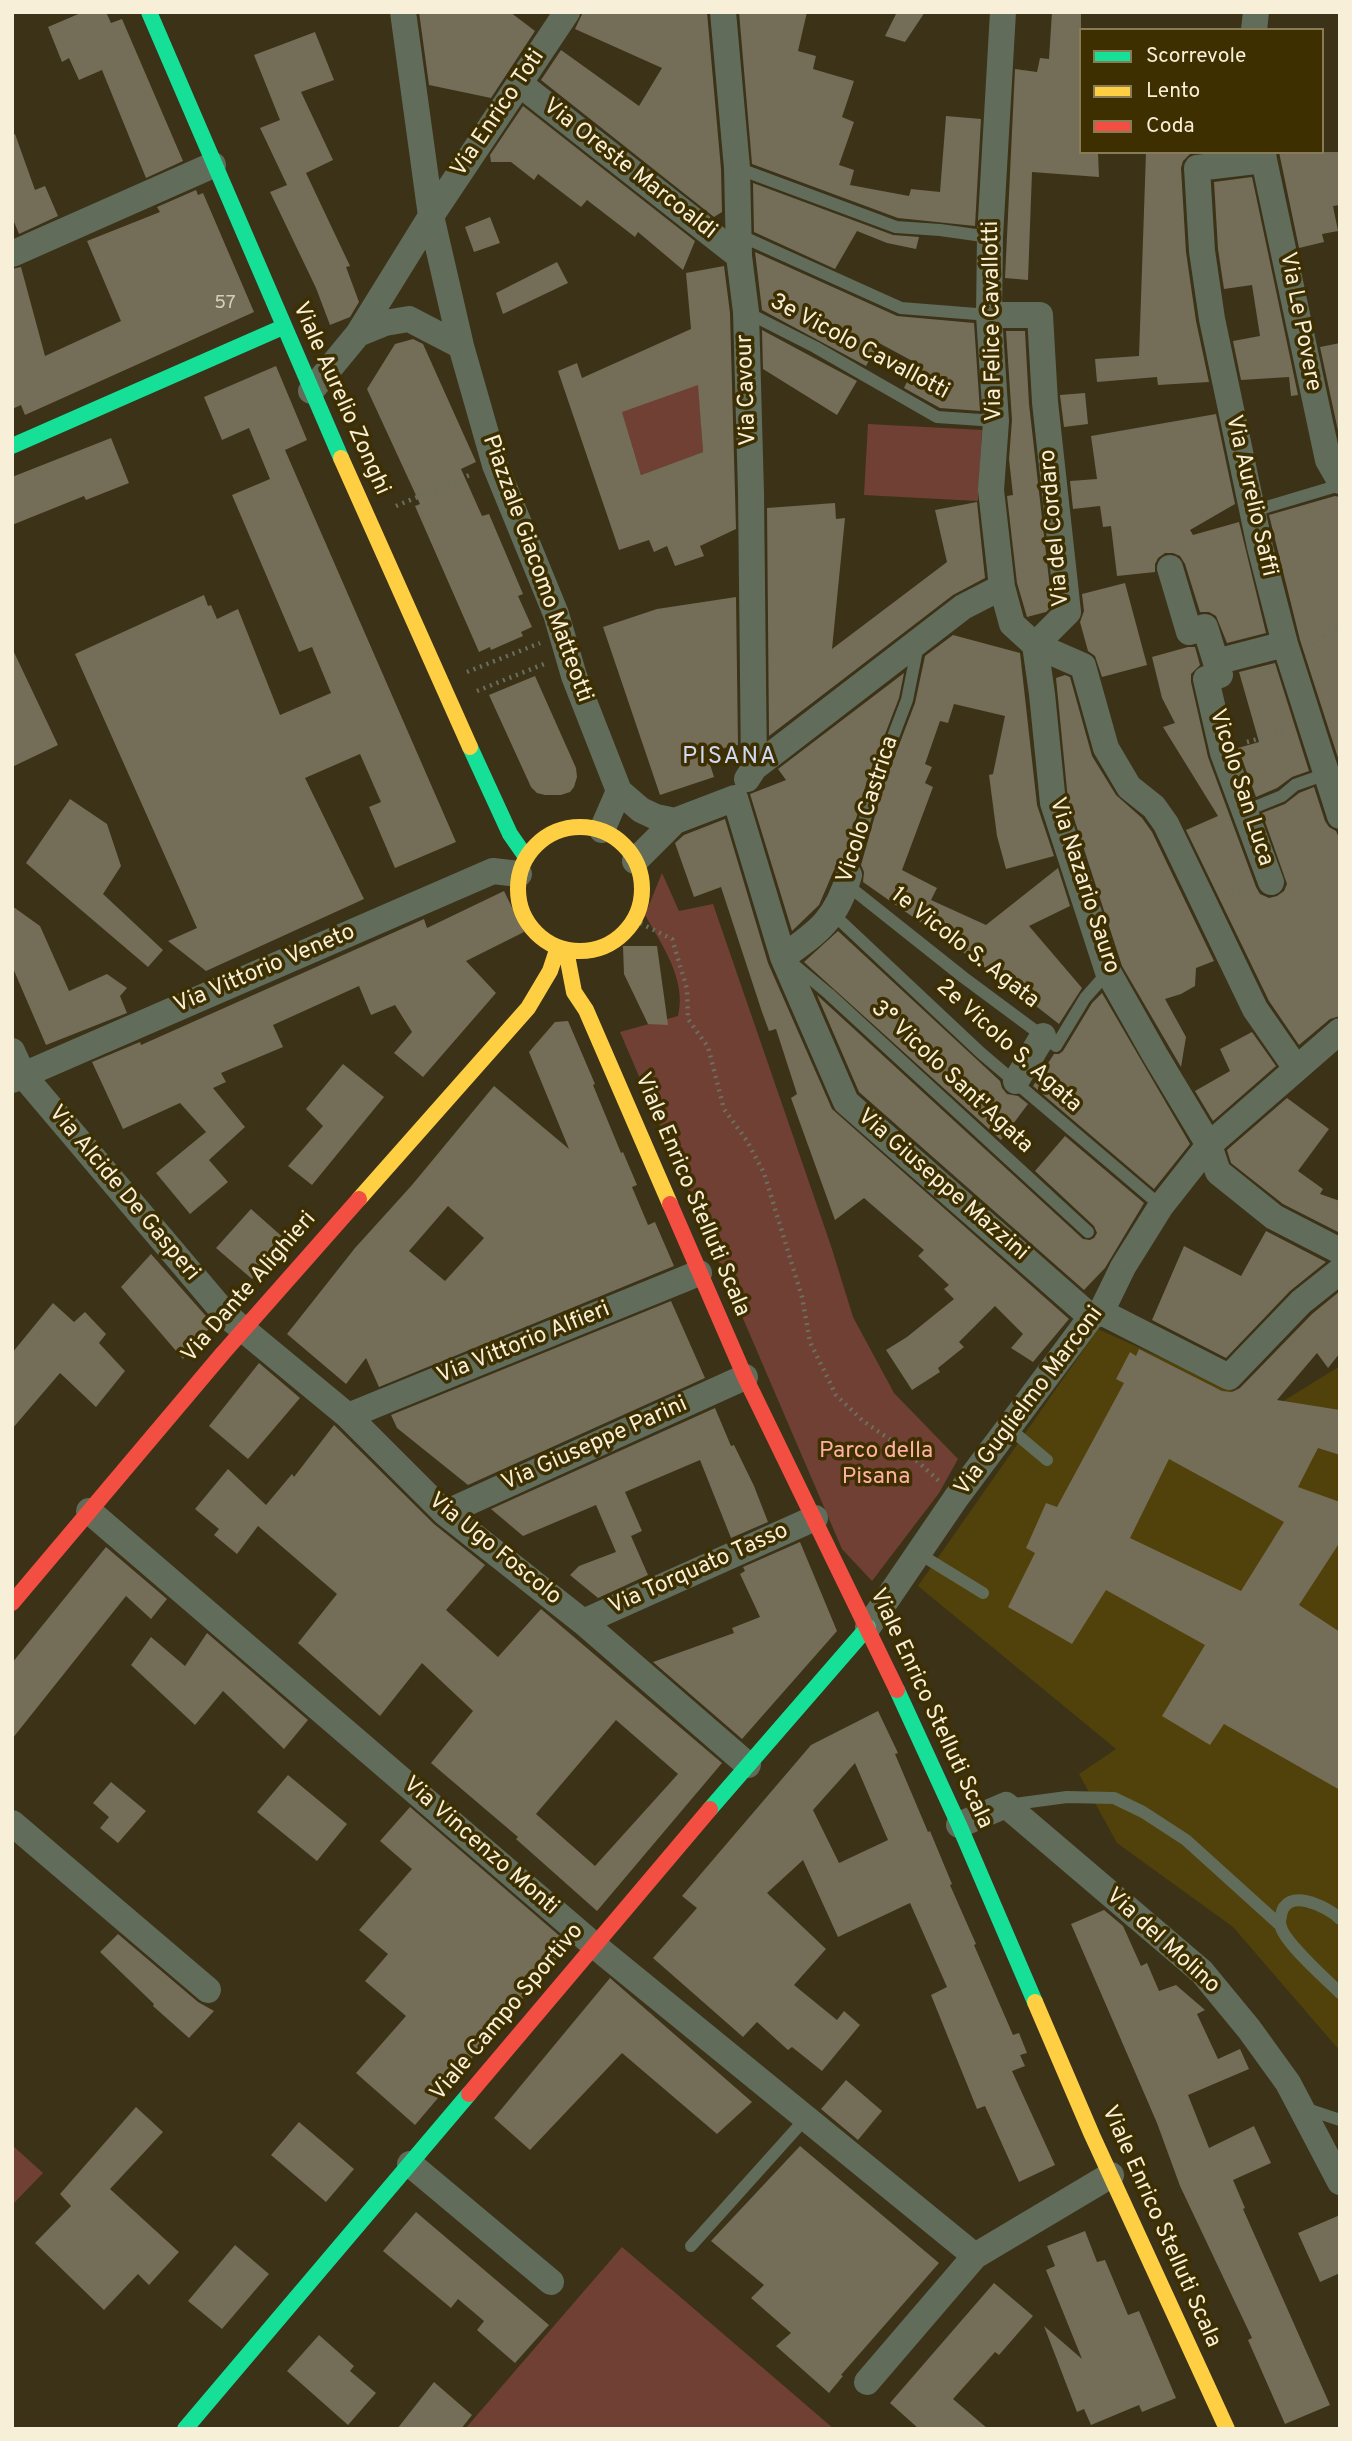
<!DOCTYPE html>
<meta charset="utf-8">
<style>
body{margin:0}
#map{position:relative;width:1352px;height:2441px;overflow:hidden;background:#3b3218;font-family:Overpass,sans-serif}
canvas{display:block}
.frame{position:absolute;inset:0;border:14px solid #f7efd7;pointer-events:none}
.legend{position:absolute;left:1079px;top:28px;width:245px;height:126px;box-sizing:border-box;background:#3e2f00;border:2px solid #887c56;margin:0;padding:9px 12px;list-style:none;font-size:21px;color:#f7efd7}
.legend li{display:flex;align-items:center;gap:14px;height:35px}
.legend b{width:35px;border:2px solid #887c56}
</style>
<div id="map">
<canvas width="1352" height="2441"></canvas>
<div class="frame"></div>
<ul class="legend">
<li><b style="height:9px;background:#16e098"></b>Scorrevole</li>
<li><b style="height:9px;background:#ffcf43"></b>Lento</li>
<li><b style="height:9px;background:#f24e42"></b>Coda</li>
</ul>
</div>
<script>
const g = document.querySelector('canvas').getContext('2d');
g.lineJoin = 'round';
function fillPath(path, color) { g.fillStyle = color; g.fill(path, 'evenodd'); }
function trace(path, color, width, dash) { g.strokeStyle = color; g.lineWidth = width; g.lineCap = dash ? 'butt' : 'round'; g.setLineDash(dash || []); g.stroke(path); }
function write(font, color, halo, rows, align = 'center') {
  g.font = font + ' Overpass,sans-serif'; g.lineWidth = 7; g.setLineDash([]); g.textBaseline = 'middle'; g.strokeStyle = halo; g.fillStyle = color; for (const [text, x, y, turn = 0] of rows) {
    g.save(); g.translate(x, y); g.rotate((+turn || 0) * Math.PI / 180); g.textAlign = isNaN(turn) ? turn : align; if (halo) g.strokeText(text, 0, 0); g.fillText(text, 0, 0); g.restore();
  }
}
fillPath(new Path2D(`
 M1098 1329 1272 1408 1340 1366V2051L1233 1927 1117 1843 1079 1774 1116 1749 918 1586Z`), '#51410a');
fillPath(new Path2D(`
 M698 375 703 452 641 475 620 406Z
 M868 424 982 430 978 501 864 495Z
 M662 873 679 911 713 904 831 1246 853 1317 894 1393 958 1459 939 1493 872 1581 842 1549 620 1032 678 1016C687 980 662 945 645 915Z
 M12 2145 43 2173 12 2205Z
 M622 2247 834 2429H465Z`), '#714035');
fillPath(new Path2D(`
 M83 12H106L111 23 122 19 183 161 146 178 102 70 79 80 69 58 62 62 48 27Z
 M419 12H510L535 31 491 98 429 85Z
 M583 12H707L721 169 722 212 714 217 541 80 561 50 639 106 662 68 575 29Z
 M739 12H807L798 51 816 56 813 69 854 81 842 117 854 122 839 165 854 170 850 185 909 196 911 189 940 192 946 116 981 119 975 226 898 218 752 164Z
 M897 12H925L905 42 885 36Z
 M1052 12H1081V152H1098L1099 177 1032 172 1028 280 1005 278 1015 69 1037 72 1040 58 1049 59Z
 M315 32 334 80 301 92 333 160 306 173 350 266 346 267 359 302 350 317 330 325 316 288 270 192 287 185 260 128 280 120 254 55Z
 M523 106 695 241 683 270 638 232 635 237 587 200 581 207 538 174 534 180 511 162H491L490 155Z
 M15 134 35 190 45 186 58 216 19 234 12 217V135Z
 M1146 152H1192L1183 161 1181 168 1186 252 1196 321 1209 382 1158 385 1157 377 1097 382 1095 359 1139 356Z
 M1279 152H1340V205L1333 206 1338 231 1322 234 1324 242 1299 248Z
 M1252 177 1298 395 1291 396 1289 377 1241 380 1233 341 1260 336 1252 285 1224 289 1218 249 1214 182Z
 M753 183 893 235 919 237 916 249 887 243 857 231 835 269 754 232Z
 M196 190 198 195 203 193 254 312 25 415 21 405 12 409V269L21 267 45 356 121 321 87 241 160 212 157 207Z
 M490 217 500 243 474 252 465 227Z
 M755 252 897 316 974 323 980 411 940 408 904 388 916 363 879 343 866 366 762 310Z
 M557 262 568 283 503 314 496 293Z
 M724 266 730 313 736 529 700 546 704 556 675 566 667 546 654 552 649 540 619 550 558 371 577 363 582 378 691 329 686 273ZM698 385 703 452 641 475 622 412Z
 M762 330 857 381 837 415 763 369Z
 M1006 331H1025L1029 404 1052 606 1046 612 1027 617 1017 583 1007 496 1013 495 1009 459 1012 420Z
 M413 339 423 344 476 462 461 469 482 516 489 514 523 594 518 596 532 627 521 632 523 636 491 650 490 647 479 652 415 506 420 504 367 389 395 344Z
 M1340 343V440L1320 347Z
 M276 366 307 440 285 450 456 842 395 868 369 807 381 802 360 754 305 778 364 899 206 971 168 941 197 928 75 654 204 595 208 606 211 605 217 619 238 609 280 715 331 693 312 647 299 652 232 495 270 479 249 428 222 440 204 397Z
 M1085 393 1088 424 1064 427 1060 395Z
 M1216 414 1235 504 1190 530 1193 535 1239 522 1266 633 1227 643 1216 616 1209 612H1200L1185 564 1180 556 1173 553H1165L1158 558 1155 564V572L1117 576 1111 526 1103 527 1100 506 1073 509 1070 481 1097 479 1091 436Z
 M111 438 129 483 86 500 84 496 12 525V477Z
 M1335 496 1340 497V764L1300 640 1269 515Z
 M977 502 985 578 953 595 769 736 767 508 835 503 836 519 845 518 832 649 947 562 935 510Z
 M1125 583 1147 665 1102 677 1095 656 1088 651 1080 622 1084 611 1082 594Z
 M736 597 738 745 706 752 714 777 660 795 603 627 657 609Z
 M953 635 1020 653 1037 805 1054 856 1006 869 997 836 989 775 993 774 1005 716 954 704 948 723 940 721 925 764 932 767 925 783 933 787 902 870 937 888 931 900 986 925 1058 868 1070 906 1029 926 1082 988 1059 1024 1000 978 863 882 864 872 861 865 883 787 915 703 925 656Z
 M1188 647H1195L1200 665 1191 674V682L1208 757 1256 887 1260 894 1269 898 1277 896 1284 891 1287 884 1262 813 1285 804 1299 793 1314 787 1325 821 1329 827 1336 831 1340 840V1016L1330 1019 1299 1045 1269 1001 1186 830 1218 816 1163 727 1175 723 1162 698 1152 657Z
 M12 648 58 745 12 767Z
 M1275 663 1309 771 1292 777 1277 788 1256 797 1238 748 1259 742 1239 672Z
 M904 673 899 698 867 781 844 860 834 870 819 905 792 931 750 794 786 780 778 769Z
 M1065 675 1070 677 1092 756 1116 795 1142 818 1152 832 1214 961 1196 968 1195 986 1181 994 1165 999 1186 1037 1181 1067 1122 966 1068 800 1056 678Z
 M535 676 576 768 577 777 574 787 570 792 561 795H545L537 793 531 787 489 695Z
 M70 799 107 824 121 866 103 894 163 950 148 967 26 863Z
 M725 819 768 963 832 1109 1069 1319 1033 1362 1011 1348 1023 1334 995 1306 959 1342 964 1347 938 1368 940 1372 912 1390 886 1350 907 1337 954 1299 944 1289 949 1285 918 1256 924 1250 864 1198 835 1220 791 1098 797 1094 776 1029 769 1031 762 1012 721 887 694 897 675 843 684 835Z
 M504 891 524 932 466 961 496 993 423 1077 394 1053 412 1032 395 1005 371 1015 359 986 273 1025 283 1047 221 1073 226 1082 213 1088 245 1127 209 1160 228 1182 190 1214 156 1173 206 1132 180 1103 123 1129 92 1062 140 1042 141 1045 424 919 427 928Z
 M12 906 40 926 69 991 107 974 127 988 120 996 127 1013 46 1045 12 966Z
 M838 931 1000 1081 1002 1088 1007 1094 1018 1096 1028 1104 1001 1140 804 962Z
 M623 946H657L668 1025 648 1024 624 974Z
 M1102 993 1190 1144 1154 1189 1033 1086 1054 1054H1059L1063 1051 1092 1003Z
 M817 995 1083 1239 1090 1240 1094 1238 1097 1233 1094 1226 1035 1171 1065 1136 1144 1203 1105 1268 1084 1290 859 1092Z
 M568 1021 595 1084 593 1085 621 1153 623 1152 637 1185 632 1187 648 1225 655 1222 674 1266 379 1387 366 1358 346 1384 287 1334 355 1248 412 1185 494 1086 569 1149 529 1052 555 1022ZM448 1206 484 1238 445 1281 409 1251Z
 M1252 1032 1276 1066 1213 1121 1195 1091 1230 1071 1220 1049Z
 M343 1064 384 1097 312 1185 288 1166 323 1126 306 1109Z
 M1287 1098 1329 1129 1298 1171 1323 1189 1320 1194 1340 1201V1233L1283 1204 1231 1163 1227 1150Z
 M251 1209 286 1240 252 1279 216 1248Z
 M1266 1231 1326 1262 1290 1291 1226 1358 1152 1320 1184 1246 1241 1276Z
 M151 1254 213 1324 183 1359 121 1287Z
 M1340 1291V1353L1328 1368 1317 1353 1277 1400 1340 1410V1455L1318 1448 1298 1487 1340 1502V1542L1299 1605 1340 1632V1790L1224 1724 1210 1745 1162 1716 1205 1645 1106 1590 1072 1644 1008 1607 1035 1553 1026 1548 1046 1503 1057 1507 1124 1383 1116 1379 1130 1352 1136 1356 1139 1349 1222 1391 1232 1392 1240 1388 1312 1314ZM1169 1459 1284 1522 1241 1591 1130 1538Z
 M671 1301 705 1378 468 1485 397 1428 391 1415Z
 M53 1303 74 1322 85 1312 106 1334 99 1343 125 1371 96 1407 60 1373 12 1429V1353Z
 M259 1363 300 1398 248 1459 209 1426Z
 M715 1408 731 1446 734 1445 754 1486 768 1522 731 1538 700 1460 625 1492 642 1531 631 1536 648 1575 598 1598 570 1575 579 1566 616 1552 596 1505 523 1536 491 1509Z
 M334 1425 434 1524 485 1565 446 1610 498 1657 541 1609 722 1763 597 1911 516 1839 518 1837 431 1763 473 1711 422 1663 380 1716 298 1643 337 1594 258 1526 237 1554 214 1535 219 1529 195 1509 228 1469 266 1505 292 1474 294 1477ZM616 1720 678 1774 595 1866 536 1814Z
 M800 1542 837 1631 742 1739 653 1662 734 1633 732 1628 760 1617 740 1574 745 1571 743 1567Z
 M106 1547 167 1599 151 1619 126 1596 12 1739V1663Z
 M207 1633 308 1720 284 1749 223 1691 195 1725 131 1665 151 1637 185 1666Z
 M878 1711 898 1753 895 1754 928 1832 930 1831 952 1884 950 1885 976 1944 974 1945 1013 2035 1019 2033 1027 2053 1020 2055 1025 2066 1012 2071 1055 2165 1019 2182 985 2106 977 2109 931 1995 947 1987 910 1903 838 1937 803 1860 767 1893 826 1949 794 1985 837 2020 844 2011 860 2025 822 2071 792 2047 788 2050 757 2022 743 2037 653 1958 697 1908 682 1896 811 1745ZM855 1763 888 1840 839 1863 813 1810Z
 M288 1775 347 1824 317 1861 257 1812Z
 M111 1782 146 1811 118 1843 100 1828 109 1817 93 1803Z
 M410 1807 569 1944 415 2125 356 2073 406 2016 365 1981 388 1954 359 1930 412 1869 380 1841Z
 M1104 1910 1123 1926 1141 1966 1147 1963 1159 1991 1176 1985 1205 2010 1197 2014 1218 2059 1240 2049 1249 2069 1188 2095 1209 2148 1254 2126 1271 2163 1233 2180 1245 2208 1243 2209 1330 2405 1285 2424 1248 2340 1252 2338 1180 2186 1157 2123 1071 1924Z
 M118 1934 198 2002 214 2011 189 2038 153 2006 154 2004 100 1952Z
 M610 1978 752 2102 717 2134 622 2053 530 2150 494 2118Z
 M846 2080 882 2111 858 2140 821 2109Z
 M136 2107 163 2132 110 2189 179 2252 149 2285 138 2274 104 2310 35 2243 71 2206 60 2194Z
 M299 2122 354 2169 326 2202 271 2155Z
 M800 2146 939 2263 841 2375 843 2376 829 2393 776 2346 791 2333 751 2298 764 2285 711 2241Z
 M416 2212 549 2325 515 2363 477 2330 484 2321 458 2299 451 2308 383 2251Z
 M1340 2215V2273L1320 2282 1298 2233Z
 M1085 2231 1097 2262 1105 2260 1128 2315 1139 2311 1176 2398 1142 2412 1139 2405 1091 2425 1084 2409 1077 2412 1044 2326 1082 2359 1046 2270 1055 2266 1047 2246Z
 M235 2245 269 2274 222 2329 188 2301Z
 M994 2283 1033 2316 999 2355 995 2352 953 2399 988 2429H919L890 2403Z
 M319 2335 354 2366 350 2371 376 2393 348 2425 287 2371Z
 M434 2382 472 2415 461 2429H397Z`), '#746d58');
trace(new Path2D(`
 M396 506 472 474
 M1311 644 1340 626
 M467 672 540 643
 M477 691 544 664
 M1247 742 1286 731
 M1225 893 1246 885
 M634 920 672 939 687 989 688 1019 708 1047 724 1109 747 1141 764 1173 802 1297 810 1342 836 1395 863 1421 904 1449 939 1481`), '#6b6f5e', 4.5, [2, 5]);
trace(new Path2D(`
 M737 168 896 227 940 230 990 237
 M739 235 901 308 989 315
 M746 312 815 347 937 417 996 421
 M1253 511 1340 485
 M1245 811 1282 796 1295 785 1326 774
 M849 875 875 784 907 700 918 645
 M846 884 963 977 1056 1046 1085 998 1108 972
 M832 913 981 1053 1161 1206
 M793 964 829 994 1088 1232
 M1009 1428 1047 1460
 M918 1553 983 1593
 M1007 1805 1067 1797 1114 1798 1143 1812 1186 1840 1280 1925
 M1340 1919C1327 1906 1285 1886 1281 1916 1280 1919 1280 1924 1281 1927 1285 1943 1326 1979 1340 1993
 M1304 2108 1340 2120
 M691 2246 806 2118`), '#616d5a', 12);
trace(new Path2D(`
 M403 12 431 216 461 346 495 465 556 614 574 676 619 791 641 810 656 817 675 821
 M723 12 737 168 739 256 746 312 751 493 754 768
 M1003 12 990 237 989 315 996 421 991 490 1002 587 1012 624 1035 645 1083 666 1106 748 1129 787 1154 807 1166 824 1255 1009 1296 1068
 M1254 30 1256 12
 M520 84 739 256
 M1263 152 1264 160 1197 168 1202 251 1212 319 1260 547 1285 644 1340 816
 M1264 160 1328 460 1340 481
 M12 254 213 165
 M989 315H1040L1045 402 1068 612 1035 645
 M358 334 385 323 409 319 461 346
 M311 391 358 334 431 216 567 12
 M1170 568 1189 632 1205 627 1220 675 1206 679 1223 753 1271 882
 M1035 645 1042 694 1053 803 1108 972 1155 1055 1209 1145 1218 1172 1274 1217 1340 1251
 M1216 662 1285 644
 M747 779 754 768 963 607 1002 587
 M735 798 783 957 846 1102 1091 1317
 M602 830 619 791
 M635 861 675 821 735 798
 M783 957C818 932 837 919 849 875
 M12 1051 23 1075 227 1316 348 1416 445 1513 583 1622 748 1765
 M12 1080 493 871 519 874
 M1016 1081 1043 1036
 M1101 1312 1229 1377 1301 1302 1340 1271
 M348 1416 699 1273
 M89 1511 595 1946 975 2256
 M445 1513 745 1377
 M583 1622 815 1518
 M868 1627 956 1498 1091 1317 1101 1312 1123 1267 1161 1206 1209 1145 1340 1031
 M12 1823 208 1990
 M959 1825 1006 1805 1202 1972 1249 2029 1288 2083 1340 2182
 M410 2164 551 2282
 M867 2382 975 2256 1111 2175`), '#616d5a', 26);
trace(new Path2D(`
 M149 12 341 458
 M12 446 283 327
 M470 747 510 834 526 857
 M897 1690 959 1825 1035 2002
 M710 1809 868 1627
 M185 2429 469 2094`), '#16e098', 16);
trace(new Path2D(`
 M341 458 470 747
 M518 889a62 62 0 1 1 124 0a62 62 0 1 1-124 0Z
 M566 950 574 992 586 1010 670 1204
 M359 1199 528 1008 550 971 558 947
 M1035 2002 1092 2135 1227 2429`), '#ffcf43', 16);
trace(new Path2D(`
 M670 1204 745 1377 897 1690
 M12 1603 223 1353 359 1199
 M469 2094 710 1809`), '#f24e42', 16);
write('19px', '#d6ceb7', null, [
 ["57",225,304]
]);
write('23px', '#f7efd7', '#3e2f00', [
 ["Via Enrico Toti",499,114,-56],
 ["Via Oreste Marcoaldi",629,170,38],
 ["Via Felice Cavallotti",994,321,-91],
 ["Via Le Povere",1299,322,79],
 ["3e Vicolo Cavallotti",859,348,28],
 ["Via Cavour",748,390,-92],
 ["Viale Aurelio Zonghi",340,399,66],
 ["Via Aurelio Saffi",1250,496,77],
 ["Via del Cordaro",1056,528,-95],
 ["Piazzale Giacomo Matteotti",536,569,70],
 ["Vicolo San Luca",1240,788,72],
 ["Vicolo Castrica",869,810,-72],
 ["Via Nazario Sauro",1083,886,72],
 ["1e Vicolo S. Agata",964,949,38],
 ["Via Vittorio Veneto",265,970,-23],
 ["2e Vicolo S. Agata",1008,1047,42],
 ["3° Vicolo Sant'Agata",951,1078,43],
 ["Via Giuseppe Mazzini",942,1186,41],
 ["Via Alcide De Gasperi",123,1194,50],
 ["Viale Enrico Stelluti Scala",691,1195,67],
 ["Via Dante Alighieri",250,1288,-49],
 ["Via Vittorio Alfieri",524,1344,-22],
 ["Via Guglielmo Marconi",1030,1402,-53],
 ["Via Giuseppe Parini",595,1445,-24],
 ["Via Ugo Foscolo",494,1550,39],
 ["Via Torquato Tasso",699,1570,-24],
 ["Viale Enrico Stelluti Scala",930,1709,65],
 ["Via Vincenzo Monti",480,1847,41],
 ["Via del Molino",1162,1942,42],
 ["Viale Campo Sportivo",508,2013,-50],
 ["Viale Enrico Stelluti Scala",1160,2227,66]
]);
write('23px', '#feb1a3', '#3e2f00', [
 ["Parco della",876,1452],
 ["Pisana",876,1478]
]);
g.letterSpacing = '2px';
write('24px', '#cfd9f5', '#3e2f00', [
 ["PISANA",730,758]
]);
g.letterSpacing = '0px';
</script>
